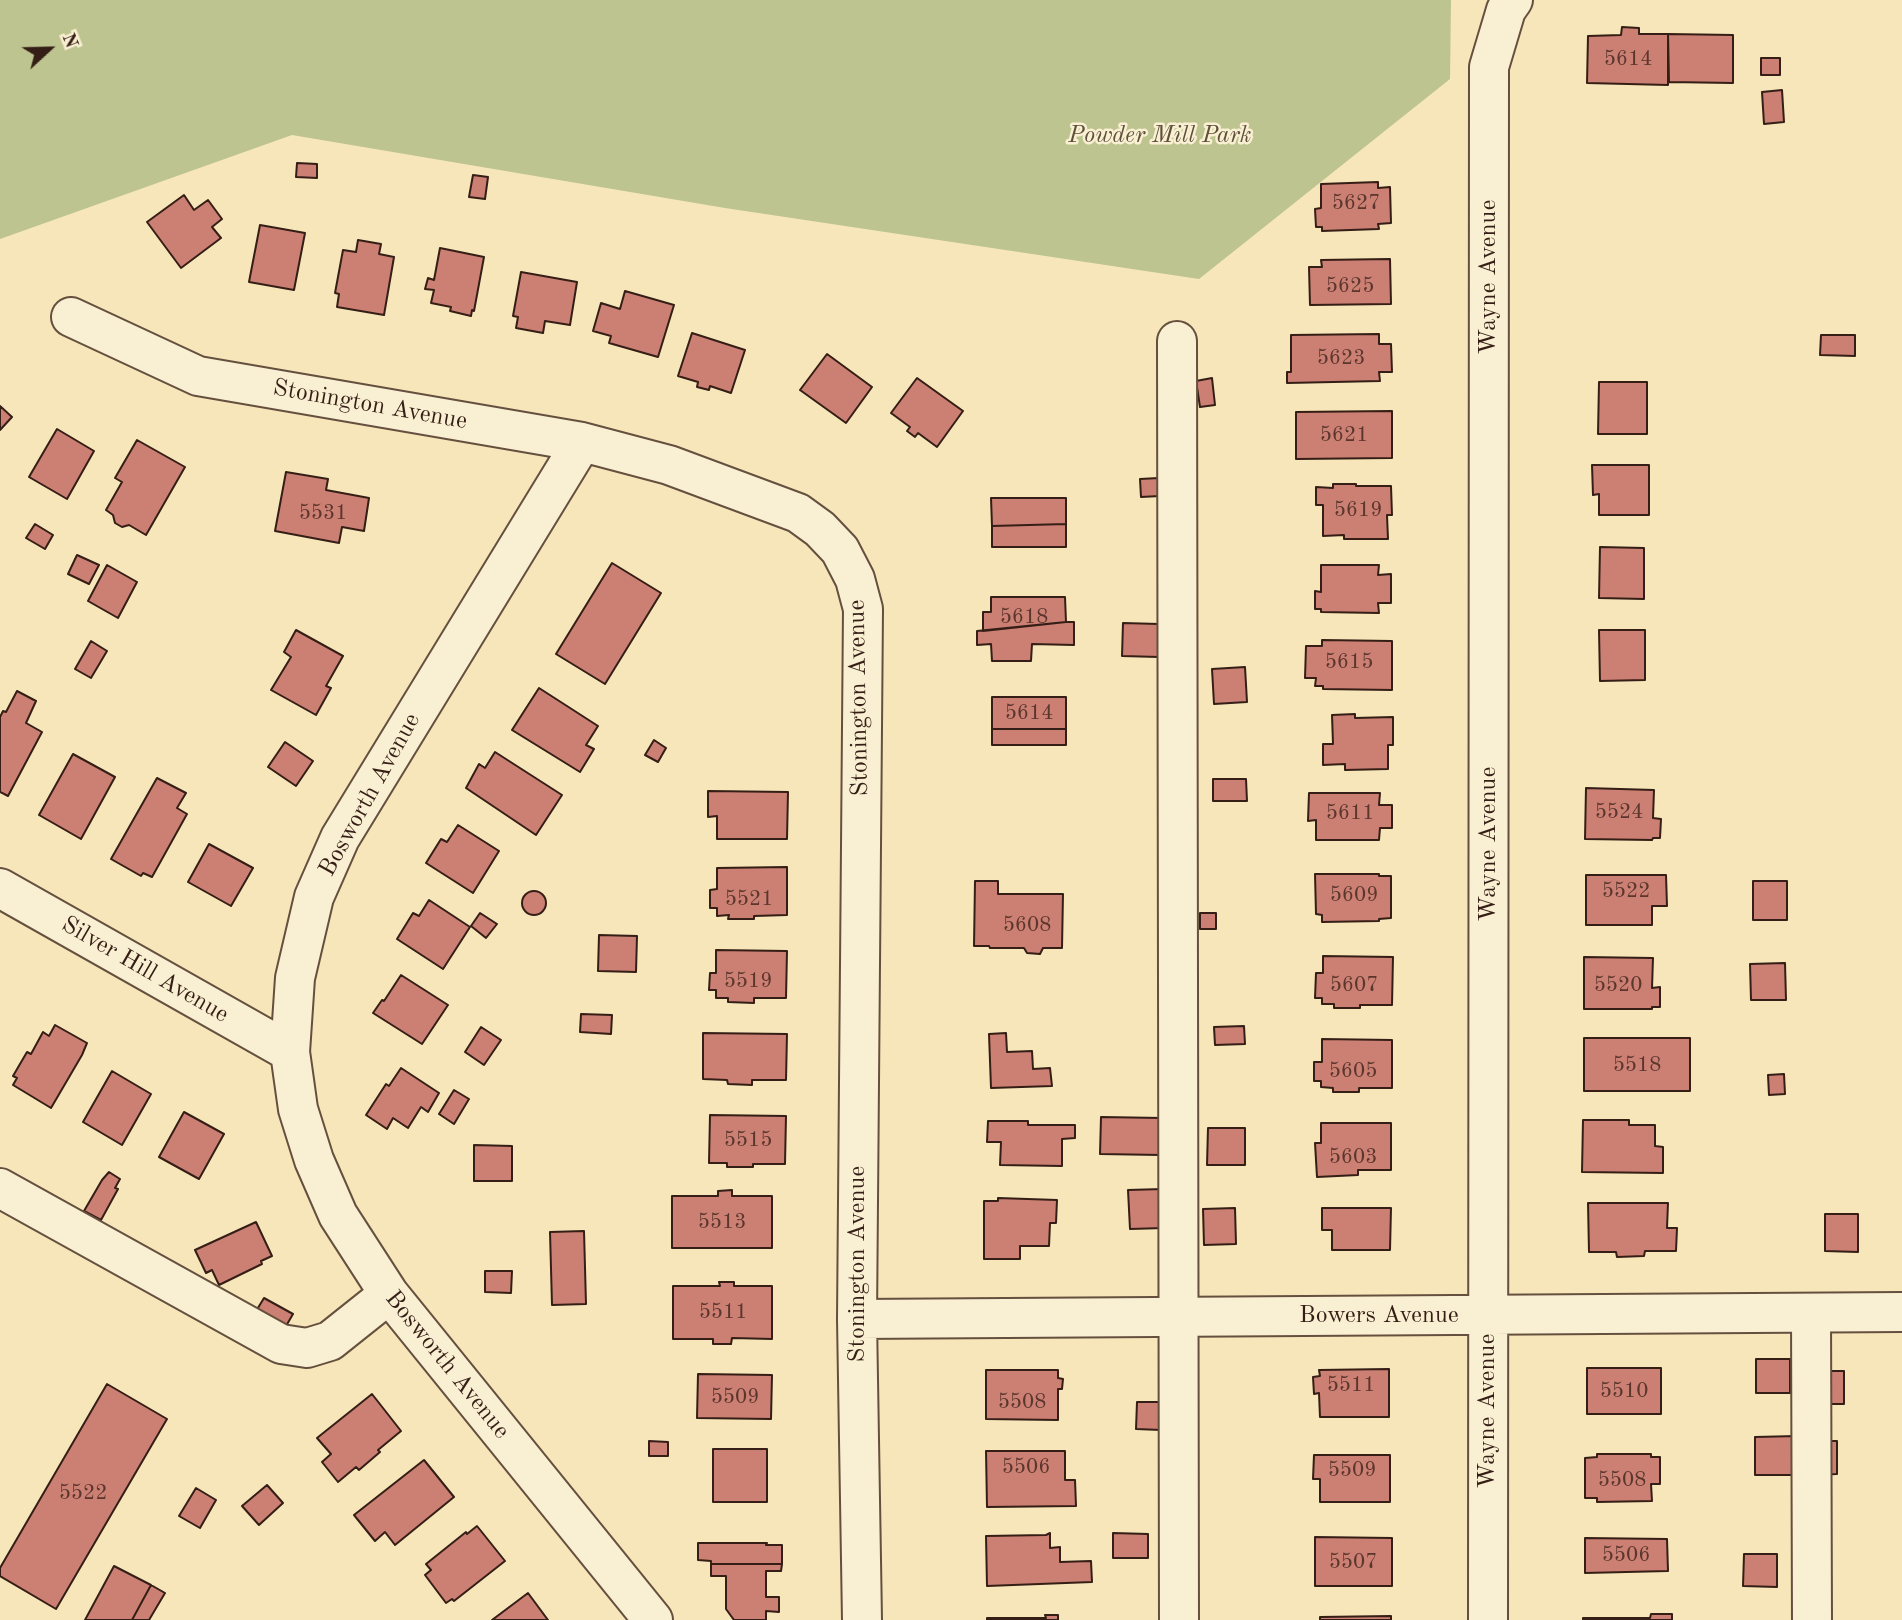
<!DOCTYPE html>
<style>
body{margin:0}
#map{position:relative;width:1902px;height:1620px;overflow:hidden;background:#f6e6b9;font-family:"Old Standard TT",serif}
canvas{display:block}
.north{position:absolute;left:14px;top:14px;width:70px;height:70px;-webkit-text-stroke:5px #f9efd2;paint-order:stroke;rotate:68deg;font-size:19px;font-weight:700;line-height:28px;text-align:center;color:#351e16}
.north::after{content:'';display:block;margin:auto;width:24px;height:32px;background:#351e16;clip-path:polygon(50% 0,100% 100%,50% 72%,0 100%)}
</style>
<div id="map">
<canvas width="1902" height="1620"></canvas>
<div class="north">N</div>
</div>
<script>
const g = document.querySelector('canvas').getContext('2d');
g.lineJoin = 'round';
function fillPath(path, color) { g.fillStyle = color; g.fill(path, 'evenodd'); }
function trace(path, color, width, dash) { g.strokeStyle = color; g.lineWidth = width; g.lineCap = dash ? 'butt' : 'round'; g.setLineDash(dash || []); g.stroke(path); }
function write(font, color, halo, rows, align = 'center') {
  g.font = font + ' "Old Standard TT",serif'; g.lineWidth = 5; g.setLineDash([]); g.textBaseline = 'middle'; g.strokeStyle = halo; g.fillStyle = color; for (const [text, x, y, turn = 0] of rows) {
    g.save(); g.translate(x, y); g.rotate((+turn || 0) * Math.PI / 180); g.textAlign = isNaN(turn) ? turn : align; if (halo) g.strokeText(text, 0, 0); g.fillText(text, 0, 0); g.restore();
  }
}
fillPath(new Path2D(`
 M0 0H1451L1450 79 1199 279 725 208 292 135 0 239Z`), '#bdc48f');
const building = new Path2D(`
 M1622 27 1639 28V34H1668V85L1587 83 1588 36 1621 35Z
 M1668 34 1733 35V83L1669 82Z
 M1761 58H1780V75H1761Z
 M1782 90 1784 122 1764 124 1762 92Z
 M297 163 317 164V178L296 177Z
 M473 175 488 177 485 199 469 197Z
 M1378 182V188L1390 187 1391 223 1378 224 1379 229 1322 231V227H1316L1315 209 1321 208V184Z
 M184 195 194 210 208 200 222 219 212 227 221 238 181 268 147 222Z
 M260 225 305 233 294 290 249 282Z
 M358 240 381 244 379 254 394 257 384 315 337 307 339 294 335 293 343 250 356 252Z
 M440 248 484 257 474 311 472 310 471 316 450 311 451 307 431 303 434 290 425 289 428 278 434 280Z
 M1390 259 1391 304 1310 305 1309 267H1322L1321 260Z
 M521 272 577 282 570 325 545 321 543 333 516 328 518 317 513 316Z
 M625 291 674 305 658 357 609 343 611 336 593 331 601 303 620 309Z
 M692 333 745 350 731 393 710 386 709 390 697 387 698 382 678 376Z
 M1379 334V344H1391L1392 372H1379L1380 381 1287 383V372H1291V335Z
 M1821 335H1855V356L1820 355Z
 M827 354 872 387 846 423 800 390Z
 M917 378 963 411 937 447 918 433 915 437 907 431 910 427 891 413Z
 M1212 378 1215 405 1200 407 1196 381Z
 M1599 382H1647V434H1598Z
 M0 406 12 417 0 430Z
 M1392 411V458L1296 459V412Z
 M57 429 94 451 67 499 29 477Z
 M137 440 185 467 146 535 129 525 122 527 115 523 113 515 106 510 122 482 115 478Z
 M1592 465H1649V515H1599V494L1593 495Z
 M286 472 328 479 326 490 369 498 364 531 342 527 339 543 275 531Z
 M1159 478 1160 496 1141 497 1140 479Z
 M1333 484H1356V486H1391L1392 515H1387L1388 539H1344V535L1323 536V505H1316V487L1333 488Z
 M991 498H1066V524L992 526Z
 M35 524 53 535 45 549 26 538Z
 M1066 524V547H992V526Z
 M1600 547 1644 548V599L1599 598Z
 M77 555 99 565 89 584 68 574Z
 M612 563 661 593 605 684 556 654Z
 M107 565 137 582 118 618 88 601Z
 M1321 565H1379L1378 575 1391 574V603H1378L1379 613 1321 612V609H1315V591L1321 592Z
 M991 597H1065L1066 622 983 631V612H991Z
 M1066 622H1074V645L1032 644 1031 661H992L991 644 977 645V631Z
 M1123 623 1159 624V657L1122 656Z
 M296 630 343 656 326 686 331 688 316 715 271 690 291 657 284 652Z
 M1599 630H1645V680L1600 681Z
 M1322 640 1392 641V690L1323 689V686H1315L1316 678H1305L1306 646H1322Z
 M91 641 107 651 91 678 75 669Z
 M1245 667 1247 702 1214 704 1212 669Z
 M539 688 598 726 586 745 594 749 580 772 512 730Z
 M17 691 36 701 26 723 42 732 8 796 0 792V717L3 711 6 712Z
 M992 697H1066V729H992Z
 M1355 714V718L1393 717V745H1388V769L1345 770V764L1323 765V744H1333L1332 715Z
 M992 729H1066V745H992Z
 M654 740 666 748 658 762 645 755Z
 M285 742 313 761 296 786 268 767Z
 M495 752 562 795 536 835 466 788 479 764 485 768Z
 M73 754 115 777 81 839 39 815Z
 M157 778 186 793 177 808 187 814 152 877 143 873 141 876 111 859Z
 M1213 779H1246L1247 801H1213Z
 M1586 788 1654 790 1653 818 1661 819 1660 838H1653L1652 840 1585 839Z
 M708 791 788 792 787 839H717V816L708 817Z
 M1309 793H1380L1379 805H1392V828H1380L1379 840H1316V820L1308 821Z
 M458 825 499 851 473 893 426 863 441 839 447 842Z
 M209 844 253 868 231 906 188 882Z
 M787 867V915L754 916V919H728L729 915 717 916V908H710V890L717 889V868Z
 M1315 874H1379V876H1391V918L1379 919V921L1322 922V915L1316 914Z
 M1586 875H1666L1667 906H1652V925H1586Z
 M975 881H998V894H1063L1062 948H1043L1040 954 1027 953 1024 948H990L989 946H974Z
 M1753 881H1787V920H1753Z
 M522 903a12 12 0 1 1 24 0a12 12 0 1 1-24 0Z
 M429 900 470 927 443 969 397 939 413 913 419 916Z
 M480 913 497 924 486 938 471 926Z
 M1200 913H1216V929H1200Z
 M599 935 637 936 636 972 598 971Z
 M716 950 787 951 786 998H754V1003L728 1002V998H716V990H709L710 973H716Z
 M1323 956 1393 957 1392 1005H1360V1008H1334V1004H1322V998H1315L1316 973H1323Z
 M1584 957 1653 958 1652 988 1660 987V1007H1652V1009H1584Z
 M1785 963 1786 1000H1751L1750 964Z
 M401 975 448 1005 422 1044 373 1013 382 1000 384 1001Z
 M581 1014 612 1015 611 1034 580 1032Z
 M55 1025 87 1043 82 1055 51 1108 13 1085 17 1078 13 1076 27 1052 31 1054 43 1032 49 1036Z
 M1244 1026 1245 1044 1215 1045 1214 1027Z
 M481 1027 501 1040 484 1065 465 1052Z
 M703 1033 787 1034 786 1080H752V1085L728 1084 727 1080 703 1079Z
 M1006 1033 1007 1052 1032 1051 1033 1069 1050 1068 1052 1086 991 1088 989 1034Z
 M1584 1038H1690V1091H1584Z
 M1322 1039 1392 1040V1088H1359V1092H1333V1088L1321 1087V1081H1314V1062H1322Z
 M401 1068 439 1093 428 1112 421 1107 408 1128 393 1118 387 1129 366 1115 386 1084 389 1086Z
 M112 1071 151 1094 122 1145 83 1122Z
 M1784 1074 1785 1094 1769 1095 1768 1075Z
 M454 1090 469 1099 454 1124 439 1114Z
 M184 1112 224 1134 199 1179 159 1157Z
 M710 1115 786 1116 785 1164H753V1167H727V1163H709Z
 M1101 1117 1162 1118 1161 1155 1100 1154Z
 M1583 1120H1629V1125H1655V1146L1663 1147V1173L1582 1172Z
 M988 1121H1028V1125H1075V1138L1062 1139V1166L1000 1165 1001 1142H987Z
 M1321 1123H1391V1170H1358V1175L1317 1177 1315 1143H1321Z
 M1208 1128H1245V1165H1207Z
 M474 1145 512 1146V1181H474Z
 M109 1172 120 1179 115 1188 118 1189 101 1220 84 1211 102 1180Z
 M1163 1189 1164 1228 1130 1229 1128 1190Z
 M732 1190V1196H772V1248H672V1196H718V1191Z
 M998 1198 1057 1200 1056 1223H1050L1049 1246H1020V1259H984V1201H998Z
 M1588 1203H1668L1667 1228H1677L1676 1251H1645L1644 1256 1617 1257 1616 1252H1589Z
 M1235 1208 1236 1244 1204 1245 1203 1209Z
 M1322 1208H1391L1390 1250H1332V1230H1322Z
 M1825 1214H1858V1252L1825 1251Z
 M256 1222 272 1256 261 1261 262 1264 219 1285 212 1270 206 1273 195 1250Z
 M584 1231 586 1304 552 1305 550 1232Z
 M485 1271H512L511 1293 485 1292Z
 M719 1282H734V1286H772V1339L732 1338 731 1344H713V1339H673V1286H720Z
 M264 1298 293 1314 282 1333 253 1316Z
 M1756 1359H1790V1393H1756Z
 M1587 1368H1661V1414H1587Z
 M1389 1369V1417H1320L1319 1393 1314 1394 1313 1377 1320 1376 1319 1370Z
 M986 1370H1058V1378L1063 1379 1062 1389H1058V1420L986 1419Z
 M1822 1371H1844V1404H1821Z
 M698 1374 772 1375 771 1419 697 1418Z
 M107 1384 167 1419 56 1609 0 1576V1568Z
 M372 1394 401 1431 378 1450 380 1452 359 1470 356 1467 338 1482 322 1462 331 1454 317 1438Z
 M1137 1402H1162L1161 1430 1136 1429Z
 M1797 1436 1798 1475H1755V1437Z
 M649 1441 668 1442V1456H649Z
 M1814 1441H1837V1474L1815 1475Z
 M713 1449H767V1502H713Z
 M986 1451H1065V1480H1075L1076 1506 987 1507Z
 M1597 1454H1651V1457H1660V1484H1651L1652 1501 1597 1502V1498H1585V1458L1597 1457Z
 M1314 1455H1390V1502H1320V1479H1313Z
 M424 1460 454 1497 395 1545 385 1532 375 1541 354 1515Z
 M267 1485 283 1503 259 1525 242 1506Z
 M196 1488 216 1500 200 1528 179 1516Z
 M477 1526 505 1561 454 1601 452 1599 446 1603 425 1575 431 1570 426 1564 466 1532 467 1534Z
 M1050 1533V1548L1060 1547V1562L1091 1561 1092 1582 987 1586 986 1536 1046 1535Z
 M1113 1533 1148 1534V1558H1113Z
 M1315 1537 1392 1538V1586H1315Z
 M1585 1538 1667 1539 1668 1571 1585 1573Z
 M698 1543H767L766 1545H782V1564H711V1561L698 1560Z
 M1744 1554H1777V1587L1743 1586Z
 M711 1564H782L781 1571H766V1597H779V1612L766 1611V1620H734L726 1609V1576H711Z
 M114 1566 151 1585 132 1620H85Z
 M151 1585 165 1593 149 1620H132Z
 M528 1593 548 1620H492Z
 M1651 1614H1672V1620H1583V1618H1650Z
 M1045 1615H1058V1620H987V1618H1046Z
 M1391 1616V1620H1320V1617Z`);
fillPath(building, '#cc7f73');
trace(building, '#351e16', 2);
const minor = new Path2D(`
 M71 317 198 376 582 442 669 465 798 513 820 529 840 550 855 579 863 609 857 1319 862 1620
 M1177 341 1179 1620
 M582 442 340 838 314 897 295 978 290 1052 298 1109 314 1160 338 1215 389 1294 653 1620
 M0 888 290 1052
 M0 1188 281 1344 307 1348 330 1341 389 1294
 M1811 1313 1812 1620
 M857 1319 1902 1312
 M1488 1620 1489 67 1506 10 1513 0`);
trace(minor, '#65503f', 42);
trace(minor, '#f9efd2', 38);
write('21px', '#5b362d', null, [
 ["5614",1628,59],
 ["5627",1356,203],
 ["5625",1350,286],
 ["5623",1341,358],
 ["5621",1344,435],
 ["5619",1358,510],
 ["5531",323,513],
 ["5618",1024,617],
 ["5615",1349,662],
 ["5614",1029,713],
 ["5524",1619,812],
 ["5611",1350,813],
 ["5522",1626,891],
 ["5609",1354,895],
 ["5521",749,899],
 ["5608",1027,925],
 ["5519",748,981],
 ["5607",1354,985],
 ["5520",1618,985],
 ["5518",1637,1065],
 ["5605",1353,1071],
 ["5515",748,1140],
 ["5603",1353,1157],
 ["5513",722,1222],
 ["5511",723,1312],
 ["5511",1351,1385],
 ["5510",1624,1391],
 ["5509",735,1397],
 ["5508",1022,1402],
 ["5506",1026,1467],
 ["5509",1352,1470],
 ["5508",1622,1480],
 ["5522",83,1493],
 ["5506",1626,1555],
 ["5507",1353,1562]
]);
write('italic 24px', '#5e503a', '#f9efd2', [
 ["Powder Mill Park",1160,136]
]);
write('24px', '#351e16', '#f9efd2', [
 ["Wayne Avenue",1489,277,-90],
 ["Stonington Avenue",370,405,10],
 ["Stonington Avenue",859,698,-91],
 ["Bosworth Avenue",370,795,-61],
 ["Wayne Avenue",1489,844,-90],
 ["Silver Hill Avenue",145,970,30],
 ["Stonington Avenue",858,1264,-90],
 ["Bowers Avenue",1379,1316],
 ["Bosworth Avenue",447,1365,51],
 ["Wayne Avenue",1488,1411,-90]
]);
</script>
